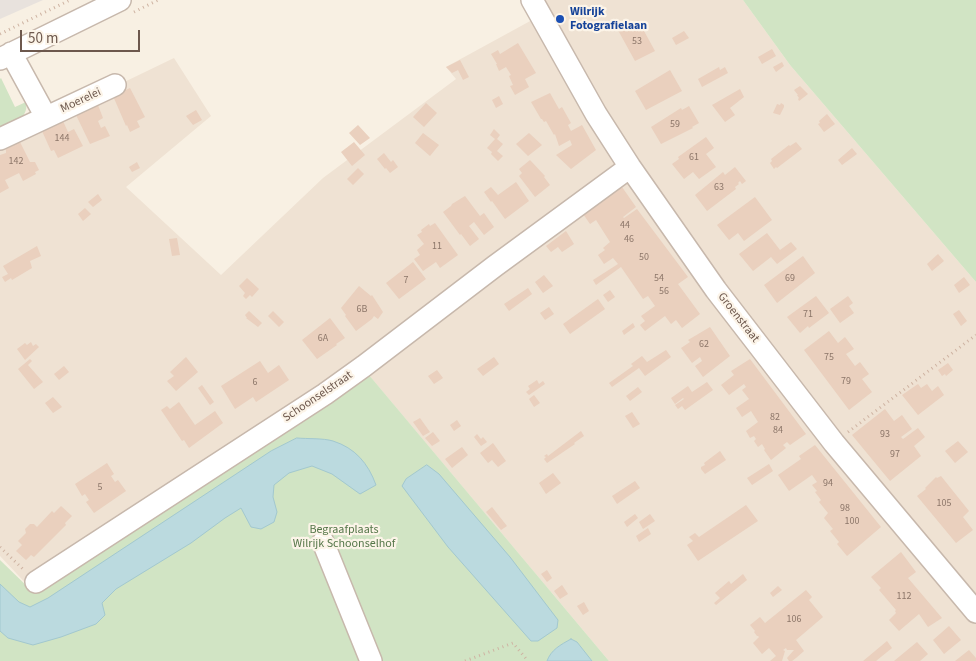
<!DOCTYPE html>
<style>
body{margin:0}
#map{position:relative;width:976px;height:661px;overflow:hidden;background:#f8f0e3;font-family:"Source Sans 3",sans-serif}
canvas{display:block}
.scale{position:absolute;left:20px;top:30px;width:120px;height:22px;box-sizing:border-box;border:2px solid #6d584d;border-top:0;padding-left:6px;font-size:15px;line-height:18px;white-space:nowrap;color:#6d584d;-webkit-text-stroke:4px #fcf4e8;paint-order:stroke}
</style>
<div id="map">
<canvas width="976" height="661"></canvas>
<div class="scale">50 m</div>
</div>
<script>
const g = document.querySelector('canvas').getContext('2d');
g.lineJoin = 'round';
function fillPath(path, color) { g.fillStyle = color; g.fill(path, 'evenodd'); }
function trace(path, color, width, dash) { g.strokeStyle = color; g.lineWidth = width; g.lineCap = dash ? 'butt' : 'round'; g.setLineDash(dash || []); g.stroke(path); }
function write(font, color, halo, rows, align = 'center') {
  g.font = font + ' "Source Sans 3",sans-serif'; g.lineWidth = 4.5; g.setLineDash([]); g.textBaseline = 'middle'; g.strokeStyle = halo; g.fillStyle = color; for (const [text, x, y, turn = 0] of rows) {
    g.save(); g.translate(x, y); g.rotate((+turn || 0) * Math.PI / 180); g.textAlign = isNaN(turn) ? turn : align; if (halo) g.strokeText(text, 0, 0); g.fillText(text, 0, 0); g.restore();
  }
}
fillPath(new Path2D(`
 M536 0H743L790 65 976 282V661H609L368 374 34 592 0 556V142L174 58 211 116 126 187 221 275 323 178 456 79 446 67 543 14Z`), '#efe2d3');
fillPath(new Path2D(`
 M0 0H43L0 19Z`), '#e8e2dd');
fillPath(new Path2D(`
 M743 0H976V282L790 65Z
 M1 78 15 107 26 102C29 119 12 125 0 131V79Z
 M369 375 609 661H0V560L34 593Z`), '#d1e4c4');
const water = new Path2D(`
 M297 438C307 439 323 438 333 441 355 448 368 463 376 485L360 494 332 474 312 466 289 473 274 485 273 497 277 512 274 522 261 529 251 527 241 508 225 518 191 543 116 589 102 603 105 615 96 624 61 637 33 645 8 638 0 631V584L19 602 30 607 48 598 271 451Z
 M427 465 439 474 510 557 558 620 557 628 538 641H531L448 547 402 486 406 479Z
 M571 639 577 642 592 661H547C551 650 560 645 571 639Z`);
fillPath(water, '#bbdadf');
trace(water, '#a2c8cf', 1);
fillPath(new Path2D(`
 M638 20 655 51 635 61 619 32Z
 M684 31 689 38 676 45 672 38Z
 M518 43 536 73 525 79 529 87 515 95 510 86 513 85 509 76 511 75 506 67 499 71 496 64H497L491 54 498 50 500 54Z
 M772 49 776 56 762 64 758 57Z
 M460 60 469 77 463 80 458 70 452 73 446 67Z
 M782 62 784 66 776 72 773 67Z
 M719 67 720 70 725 67 728 73 702 87 698 79Z
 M670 70 682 91 646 110 635 91Z
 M800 86 808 94 799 101 798 99 799 98 797 95H798L794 90Z
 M130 88 145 117 137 121 140 127 130 132 127 125 126 126 113 96Z
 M740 89 744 97 730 108 735 115 725 122 712 105Z
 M550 93 559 109 562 107 571 123 568 125 571 131 582 125 596 150 571 169 556 155 572 145 570 140 559 146 555 134 554 135 546 121 544 122 542 119H541L531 102Z
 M499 96 503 104 496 108 492 100Z
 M426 103 437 113 424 127 413 117Z
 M781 103 784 105V107L780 115 773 113 777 104 780 105Z
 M98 105 103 118 98 121 101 128 105 126 110 136 90 144 76 115Z
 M689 106 699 123 692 127 693 128 661 144 651 127 681 108 682 110Z
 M196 110 202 120 193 125 186 116Z
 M827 114 835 124 824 132 818 124 820 123 819 121Z
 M63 121 68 132 74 129 83 146 58 158 54 150 51 151 42 131Z
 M358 125 370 138 360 145 349 133Z
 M494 129 500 135 497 139 503 144 497 151 503 156 498 161 491 154 492 152 487 148 495 139 490 135Z
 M423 133 439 145 430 156 415 143Z
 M529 133 542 145 528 156 516 144Z
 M706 137 714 148 706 154 716 167 699 179 693 172 684 179 672 164 679 159 678 157Z
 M20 142 30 162H35L39 170 35 172 36 174 23 181 19 173 5 180 9 188 0 193V155L6 153V149Z
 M354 142 365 155 352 166 341 152Z
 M796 142 802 149 777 168 776 167 774 169 770 163 772 161 771 159 789 145 790 146Z
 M852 148 857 154 842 165 838 160Z
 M384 153 391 162 393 160 398 167 390 173 386 168 385 169 377 159Z
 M530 160 545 176 544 177 550 185 535 197 519 176 522 173 519 169Z
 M137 162 140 168 132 172 129 167Z
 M735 167 746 181 742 184 740 181 738 183 739 184 735 187 736 189 707 211 695 195 723 172 725 175Z
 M358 168 364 174 353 185 347 179Z
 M516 182 529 201 505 219 492 201 491 202 484 192 491 187 498 195Z
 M622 187 636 207 623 217 624 218 637 209 688 277 678 284 700 314 682 328 676 320 671 324 665 316 645 331 640 325 645 321 641 316 655 306 648 296 643 299 621 267 596 285 593 280 618 264 613 258 604 264 598 255 605 250 603 248 610 242 596 220 590 224 581 211 605 194 607 197Z
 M98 194 102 200 93 207 88 202Z
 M465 196 480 216 484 213 494 227 484 235 474 222 469 226 479 239 470 246 461 234 460 235 443 212 451 206 452 204Z
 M755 197 772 220 744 241 738 233 729 240 717 225Z
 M85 208 91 214 83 221 78 214Z
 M435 223 458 255 440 268 436 262 423 271 414 259 420 255 417 250 424 244 417 235 422 232 421 230 429 224 430 226Z
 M566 231 574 244 562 252 558 247 551 252 546 246Z
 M767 233 780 250 791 242 797 249 777 264 771 257 753 271 739 254Z
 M177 238 180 255 172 256 169 239Z
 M37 246 41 256 30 261 32 268 12 280 11 278 5 282 2 277 8 274 3 266Z
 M938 254 944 261 932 271 927 264Z
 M803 256 815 273 777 303 764 285Z
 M413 262 426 279 399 299 386 283Z
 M544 275 553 286 543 293 535 282Z
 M964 277 970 285 959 293 954 285Z
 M247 278 259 289 252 297 250 295 246 299 243 296 245 293 239 286Z
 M359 286 371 296 372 295 383 312 378 319 374 316 372 319 356 331 345 316 346 315 341 308Z
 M528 288 532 294 509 311 504 304Z
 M610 290 615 297 608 302 603 295Z
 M816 296 829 313 809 328 808 326 800 333 787 317Z
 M848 296 853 303 849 306 854 313 840 323 830 309Z
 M598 299 605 309 570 334 563 324Z
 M549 307 554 314 545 320 540 313Z
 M959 310 967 321 961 326 953 314Z
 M249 311 262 323 258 327 246 318H247L245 315Z
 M273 311 284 322 279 327 268 316Z
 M330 318 345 338 336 344 337 345 317 359 302 340Z
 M633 323 635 327 624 335 622 331Z
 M710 327 730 356 703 377 695 366 702 361 700 357 692 363 681 348 690 342 688 340Z
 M829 331 838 343 845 337 854 349 846 354 855 366 860 362 869 374 862 379 872 392 849 410 804 350Z
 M31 342 33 346 36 344 39 347 25 360 17 349 25 343 27 345Z
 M666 350 671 357 645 376 639 368 612 387 609 383 633 366 631 364 642 356 647 362Z
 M186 357 198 372 176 391 167 381 174 376 170 372Z
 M494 357 499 364 483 376 477 369Z
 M30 359 32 361 28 365 43 382 34 389 18 369Z
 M750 359 806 434 790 445 787 442 783 445 786 448 771 460 764 450 765 449 762 444 758 447 754 441 756 439 754 436 750 438 746 431 758 422 751 411 742 417 736 408 749 399 742 390 746 387 744 384 729 395 721 385 734 375 731 371Z
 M260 361 268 373 279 365 289 380 256 402 253 397 235 409 221 386Z
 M948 363 953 370 946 376 945 374 942 376 938 370Z
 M64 366 69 372 59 380 54 374Z
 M437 370 443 378 434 384 428 376Z
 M537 380 539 384 543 381 545 384 529 395 526 392 530 389 528 386Z
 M707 382 713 390 685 410 682 406 678 409 675 405 684 399 683 398 675 404 671 398 688 386 692 392Z
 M918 384 921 388 927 384 932 391 938 386 944 395 918 415 902 395Z
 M202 385 214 402 210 405 198 388Z
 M638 387 642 392 630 401 626 396Z
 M534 395 540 403 534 407 529 399Z
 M53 397 62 407 53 413 45 403Z
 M179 402 195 425 215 411 223 423 189 448 184 440 182 441 161 410 167 406 170 409Z
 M885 409 894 421 902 415 912 429 901 437 903 439 918 428 925 437 914 446 921 456 890 481 852 435Z
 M632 412 640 424 633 428 625 416Z
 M420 418 430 432 423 436 413 422Z
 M457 420 461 426 454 431 450 425Z
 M581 431 584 436 574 443 575 444 547 463 544 459 546 457 544 456 547 454 548 456Z
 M433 432 440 441 432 446 425 438Z
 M477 434 481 439 483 437 487 442 481 446 474 437Z
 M958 441 968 452 955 463 945 451Z
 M493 443 506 461 498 467 492 460 488 463 480 453Z
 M815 445 881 527 847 556 837 544 839 542 830 531 833 529 824 518 828 513 819 502 821 500 815 492 817 491 812 485 817 482 812 475 789 491 778 475 801 459 799 456Z
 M462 447 468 455 452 468 445 459Z
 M720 451 726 460 705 474 701 469V467L705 465 704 463Z
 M107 463 114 474 111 476 115 482 118 480 126 491 94 513 86 502 89 500 85 494 82 496 75 484Z
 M769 464 773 471 752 485 747 478Z
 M553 473 561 483 546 494 539 483Z
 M941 476 969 511 963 517 973 530 956 543 917 496 926 489 925 488 936 477 937 478Z
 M635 481 640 488 617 504 612 496Z
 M746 505 758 521 698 561 687 545 693 541 689 537 695 533 699 537Z
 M61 506 72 516 65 523 66 525 34 557 31 555 26 560 16 551 22 545 18 541 26 533 25 529 30 524H34L37 527 52 511 54 513Z
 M492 507 507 526 501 530 486 512Z
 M635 514 638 518 627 527 624 522Z
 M650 514 655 521 643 529 639 522Z
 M648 528 651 534 639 542 636 536Z
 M901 552 916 572 908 578 942 618 928 627 919 614 899 631 889 620 896 613 895 611 896 610 879 590 881 588 871 577Z
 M547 570 552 578 547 582 541 574Z
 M743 574 747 580 716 605 714 603 720 598 715 593 729 581 731 584Z
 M562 585 568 594 560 599 554 591Z
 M778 586 782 590 773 597 770 593Z
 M806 590 812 597 809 600 823 617 796 640 804 651 796 658 792 661H789L787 658 794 650H787L786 648 783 650 785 651 782 661H770L776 656 769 648 762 654 753 643 759 637 758 636H757L754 632 755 631 750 625 760 617 765 623Z
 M584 602 589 611 583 615 577 606Z
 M949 626 961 640 944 654 933 640Z
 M887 641 892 648 876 661H863Z
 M917 642 928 654 920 661H894Z
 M969 650 976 658V661H955Z`), '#ead0be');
const minor = new Path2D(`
 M532 0 596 114 630 167 716 290 834 443 976 612
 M11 53 46 117
 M0 59 120 0
 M0 139 115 85
 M323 542 371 661
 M36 582 325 394 364 366 495 266 630 167`);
trace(minor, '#c7b8ac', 24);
trace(new Path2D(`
 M134 12 158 0
 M0 34 70 0
 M848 432 976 335
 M0 547 25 571
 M465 661 513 643 528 661`), '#ceb3a2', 3, [1, 4]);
trace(minor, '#fff', 21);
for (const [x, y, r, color] of [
 [560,19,5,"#1a4fb4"]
]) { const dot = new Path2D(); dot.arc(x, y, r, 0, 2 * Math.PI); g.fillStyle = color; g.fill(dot); trace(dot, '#fcf4e8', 2); }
write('10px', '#8c7669', null, [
 ["53",637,42],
 ["59",675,125],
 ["144",62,139],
 ["61",694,158],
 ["142",16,162],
 ["63",719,188],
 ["44",625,226],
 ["46",629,240],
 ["11",437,247],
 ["50",644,258],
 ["54",659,279],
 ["69",790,279],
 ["7",406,281],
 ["56",664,292],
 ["6B",362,310],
 ["71",808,315],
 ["6A",323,339],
 ["62",704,345],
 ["75",829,358],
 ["79",846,382],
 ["6",255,383],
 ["82",775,418],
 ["84",778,431],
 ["93",885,435],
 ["97",895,455],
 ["94",828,484],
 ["5",100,488],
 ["105",944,504],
 ["98",845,509],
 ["100",852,522],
 ["112",904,597],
 ["106",794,620]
]);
write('bold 12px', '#164399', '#fcf4e8', [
 ["Wilrijk",570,12],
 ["Fotografielaan",570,26]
], 'left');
write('12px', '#6d584d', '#fcf4e8', [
 ["Moerelei",81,101,-25],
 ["Groenstraat",738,318,52],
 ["Schoonselstraat",318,397,-34]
]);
write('12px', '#56774a', '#fcf4e8', [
 ["Begraafplaats",344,530],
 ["Wilrijk Schoonselhof",344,544]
]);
</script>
